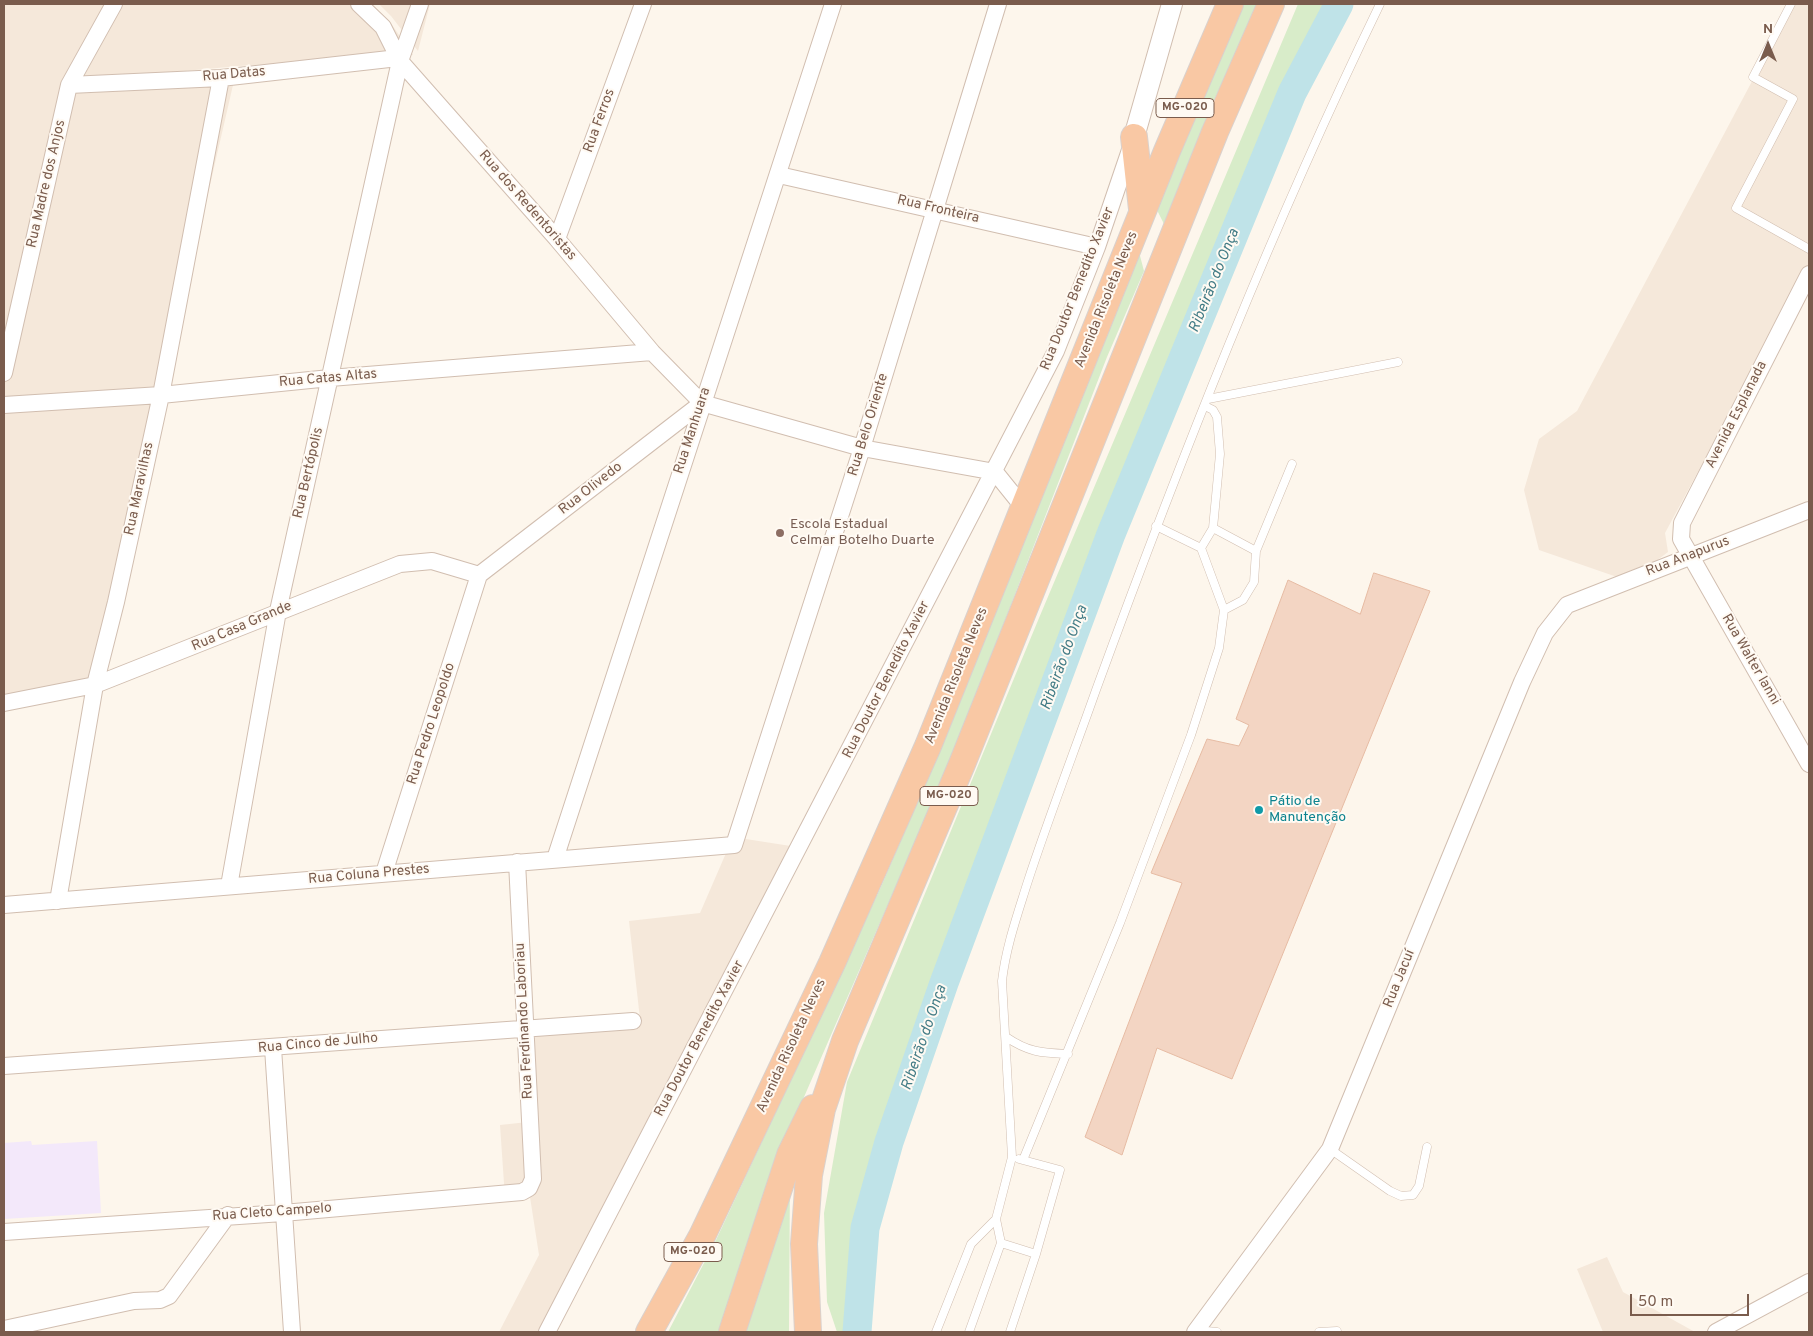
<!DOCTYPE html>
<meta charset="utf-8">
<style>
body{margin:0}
#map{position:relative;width:1813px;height:1336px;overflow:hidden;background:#fdf6ec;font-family:Overpass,sans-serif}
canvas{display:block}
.frame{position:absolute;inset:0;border:5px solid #7a5c4d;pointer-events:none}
.north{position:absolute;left:1743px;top:20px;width:50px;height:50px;-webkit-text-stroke:4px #fffaf3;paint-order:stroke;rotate:0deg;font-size:14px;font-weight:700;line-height:20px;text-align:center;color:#7a5c4d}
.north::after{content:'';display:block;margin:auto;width:18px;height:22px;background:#7a5c4d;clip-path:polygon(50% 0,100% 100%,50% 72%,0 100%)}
.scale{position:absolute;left:1630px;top:1294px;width:119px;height:22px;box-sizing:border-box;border:2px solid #7a5c4d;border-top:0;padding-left:6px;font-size:15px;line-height:18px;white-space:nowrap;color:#7a5c4d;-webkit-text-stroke:4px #fffaf3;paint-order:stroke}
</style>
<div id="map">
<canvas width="1813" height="1336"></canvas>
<div class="frame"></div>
<div class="north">N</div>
<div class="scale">50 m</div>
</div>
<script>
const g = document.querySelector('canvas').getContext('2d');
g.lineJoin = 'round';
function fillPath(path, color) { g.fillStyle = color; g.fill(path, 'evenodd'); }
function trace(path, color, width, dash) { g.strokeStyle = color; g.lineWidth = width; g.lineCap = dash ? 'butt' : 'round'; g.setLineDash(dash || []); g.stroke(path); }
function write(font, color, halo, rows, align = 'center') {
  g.font = font + ' Overpass,sans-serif'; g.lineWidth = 4; g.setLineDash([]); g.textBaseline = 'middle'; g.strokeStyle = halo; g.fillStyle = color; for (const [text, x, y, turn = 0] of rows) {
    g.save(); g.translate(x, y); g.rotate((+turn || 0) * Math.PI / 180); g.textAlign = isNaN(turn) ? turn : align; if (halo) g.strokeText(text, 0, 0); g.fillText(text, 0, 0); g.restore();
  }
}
fillPath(new Path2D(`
 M4 4H114L71 88 236 72 95 685 4 704Z
 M117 4H371L390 22 413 55 239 66 76 81Z
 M379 4H430L418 51 391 16Z
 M1793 4H1809V265L1665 533 1668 552 1648 567 1617 577 1539 550 1524 490 1539 439 1577 411Z
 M733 837 797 847 549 1332H499L539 1255 530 1197 505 1198 500 1125 528 1122 526 1029 640 1019 629 921 700 913Z
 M1607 1257 1623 1292 1695 1332H1603L1577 1269Z`), '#f5e8da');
fillPath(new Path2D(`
 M31 1141 32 1145 97 1141 101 1213 4 1219V1143Z`), '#f3e8fa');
fillPath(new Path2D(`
 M1242 4H1258L1210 109 1164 224 1157 210Z
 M1298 4H1333L1300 67 1190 329 1069 629 972 892 898 1100 861 1221 850 1332H837L827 1302 824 1213 847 1082 1039 618Z
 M1139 252 1144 271 1107 357 950 762 787 1136 725 1332H668L716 1240 880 889 949 729Z
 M790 1170 789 1332H742Z`), '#d8ecc9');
trace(new Path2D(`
 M857 1332 865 1228 889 1142 944 983 1111 534 1292 93 1339 4`), '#bfe3e8', 29);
const building = new Path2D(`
 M1374 573 1430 591 1232 1079 1157 1048 1122 1155 1085 1137 1182 883 1151 873 1207 739 1239 746 1249 725 1236 719 1288 580 1360 614Z`);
fillPath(building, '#f3d5c3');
trace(building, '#e6bba3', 1);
const service = new Path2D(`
 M1791 4 1753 77 1793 99 1736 208 1809 249
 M1208 399 1398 362
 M1213 528 1256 551
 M1201 548 1213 528 1220 454 1217 417 1213 410 1205 406
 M1224 610 1243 600 1254 582 1256 551 1292 464
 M1006 1037C1028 1052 1041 1053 1068 1054
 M1330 1149 1390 1191 1401 1196 1413 1195 1419 1186 1427 1147
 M1019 1159 1060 1170 1036 1254
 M1023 1160 1120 923 1191 735 1219 648 1224 610 1201 548 1156 526
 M1001 1243 996 1219 1012 1157 1002 981C1006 947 1017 916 1027 884 1048 819 1073 755 1096 690 1181 457 1272 227 1380 4
 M1196 1330 1217 1332
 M936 1332 971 1244 996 1219
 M969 1332 1001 1243 1036 1254 1010 1332
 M1319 1332 1337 1331`);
const minor = new Path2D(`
 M359 4 383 27 400 61 557 239 652 352 702 403 862 448 995 472 1024 508
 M69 85 221 78 398 58
 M779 175 1097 247
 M557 239 643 4
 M1809 274 1682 523 1681 539 1809 764
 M4 373 69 85 114 4
 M4 405 161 395 330 378 652 352
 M479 575 702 403
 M4 703 95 685 400 564 432 561 479 575
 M555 859 833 4
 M384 873 479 575
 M229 886 278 611 400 61 420 4
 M58 901 95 685 116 602 161 395 221 78
 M4 905 734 845 862 448 998 4
 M273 1048 292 1332
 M4 1066 633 1021
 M4 1232 283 1213 522 1192 529 1188 533 1179 517 862
 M4 1329 134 1301 160 1300 169 1296 228 1215
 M547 1332 1056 351 1097 247 1131 147
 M1195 1332 1330 1149 1522 682 1545 633 1567 605 1809 510
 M1716 1332 1809 1282`);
const tertiary = new Path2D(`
 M1134 137 1172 4`);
const trunk = new Path2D(`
 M1134 137 1142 209
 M649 1332 702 1236 733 1171 832 963 928 746 1167 151 1230 4
 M732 1332 790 1155 813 1108
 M808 1332 804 1244 809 1175 822 1109 845 1041 962 764 1215 132 1271 4`);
trace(service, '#d1beb0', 9);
trace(minor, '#d1beb0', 18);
trace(tertiary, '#d1beb0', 22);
trace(trunk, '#dad1cd', 28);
trace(service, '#fff', 8);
trace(minor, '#fff', 16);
trace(tertiary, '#fff', 20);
trace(trunk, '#f9c8a4', 26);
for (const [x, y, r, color] of [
 [780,533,5,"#8d6e63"],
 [1259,810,5,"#0f9aa8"]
]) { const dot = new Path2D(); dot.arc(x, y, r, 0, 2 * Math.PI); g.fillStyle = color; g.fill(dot); trace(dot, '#fffaf3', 2); }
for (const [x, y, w] of [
 [1185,108,58],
 [949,796,58],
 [693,1252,58]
]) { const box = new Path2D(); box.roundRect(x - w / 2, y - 9.5, w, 19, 4); g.fillStyle = '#fffaf3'; g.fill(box); trace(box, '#7a5c4d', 1); }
write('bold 12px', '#7a5c4d', null, [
 ["MG-020",1185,108],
 ["MG-020",949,796],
 ["MG-020",693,1252]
]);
write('14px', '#7a5c4d', '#fffaf3', [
 ["Rua Datas",234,75,-5],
 ["Rua Ferros",600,121,-70],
 ["Rua Madre dos Anjos",47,184,-77],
 ["Rua dos Redentoristas",527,206,49],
 ["Rua Fronteira",938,210,13],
 ["Rua Doutor Benedito Xavier",1078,289,-68],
 ["Avenida Risoleta Neves",1107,300,-68],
 ["Rua Catas Altas",328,379,-5],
 ["Avenida Esplanada",1737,415,-63],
 ["Rua Belo Oriente",869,425,-73],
 ["Rua Manhuara",693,431,-72],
 ["Rua Bertópolis",309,473,-77],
 ["Rua Maravilhas",140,489,-78],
 ["Rua Olivedo",591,489,-38],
 ["Rua Anapurus",1688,557,-21],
 ["Rua Casa Grande",242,627,-23],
 ["Rua Walter Ianni",1750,660,60],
 ["Avenida Risoleta Neves",957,676,-68],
 ["Rua Doutor Benedito Xavier",887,680,-63],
 ["Rua Pedro Leopoldo",432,724,-72],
 ["Rua Coluna Prestes",369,875,-5],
 ["Rua Jacuí",1400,979,-68],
 ["Rua Ferdinando Laboriau",525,1021,-93],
 ["Rua Doutor Benedito Xavier",700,1039,-62],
 ["Rua Cinco de Julho",318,1044,-5],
 ["Avenida Risoleta Neves",792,1046,-65],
 ["Rua Cleto Campelo",272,1213,-4]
]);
write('14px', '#785e54', '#fffaf3', [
 ["Escola Estadual",790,525],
 ["Celmar Botelho Duarte",790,541]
], 'left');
write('14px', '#0d838f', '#fffaf3', [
 ["Pátio de",1269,802],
 ["Manutenção",1269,818]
], 'left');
write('italic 15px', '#437c86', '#fffaf3', [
 ["Ribeirão do Onça",1215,281,-68],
 ["Ribeirão do Onça",1065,658,-70],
 ["Ribeirão do Onça",925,1038,-71]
]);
</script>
